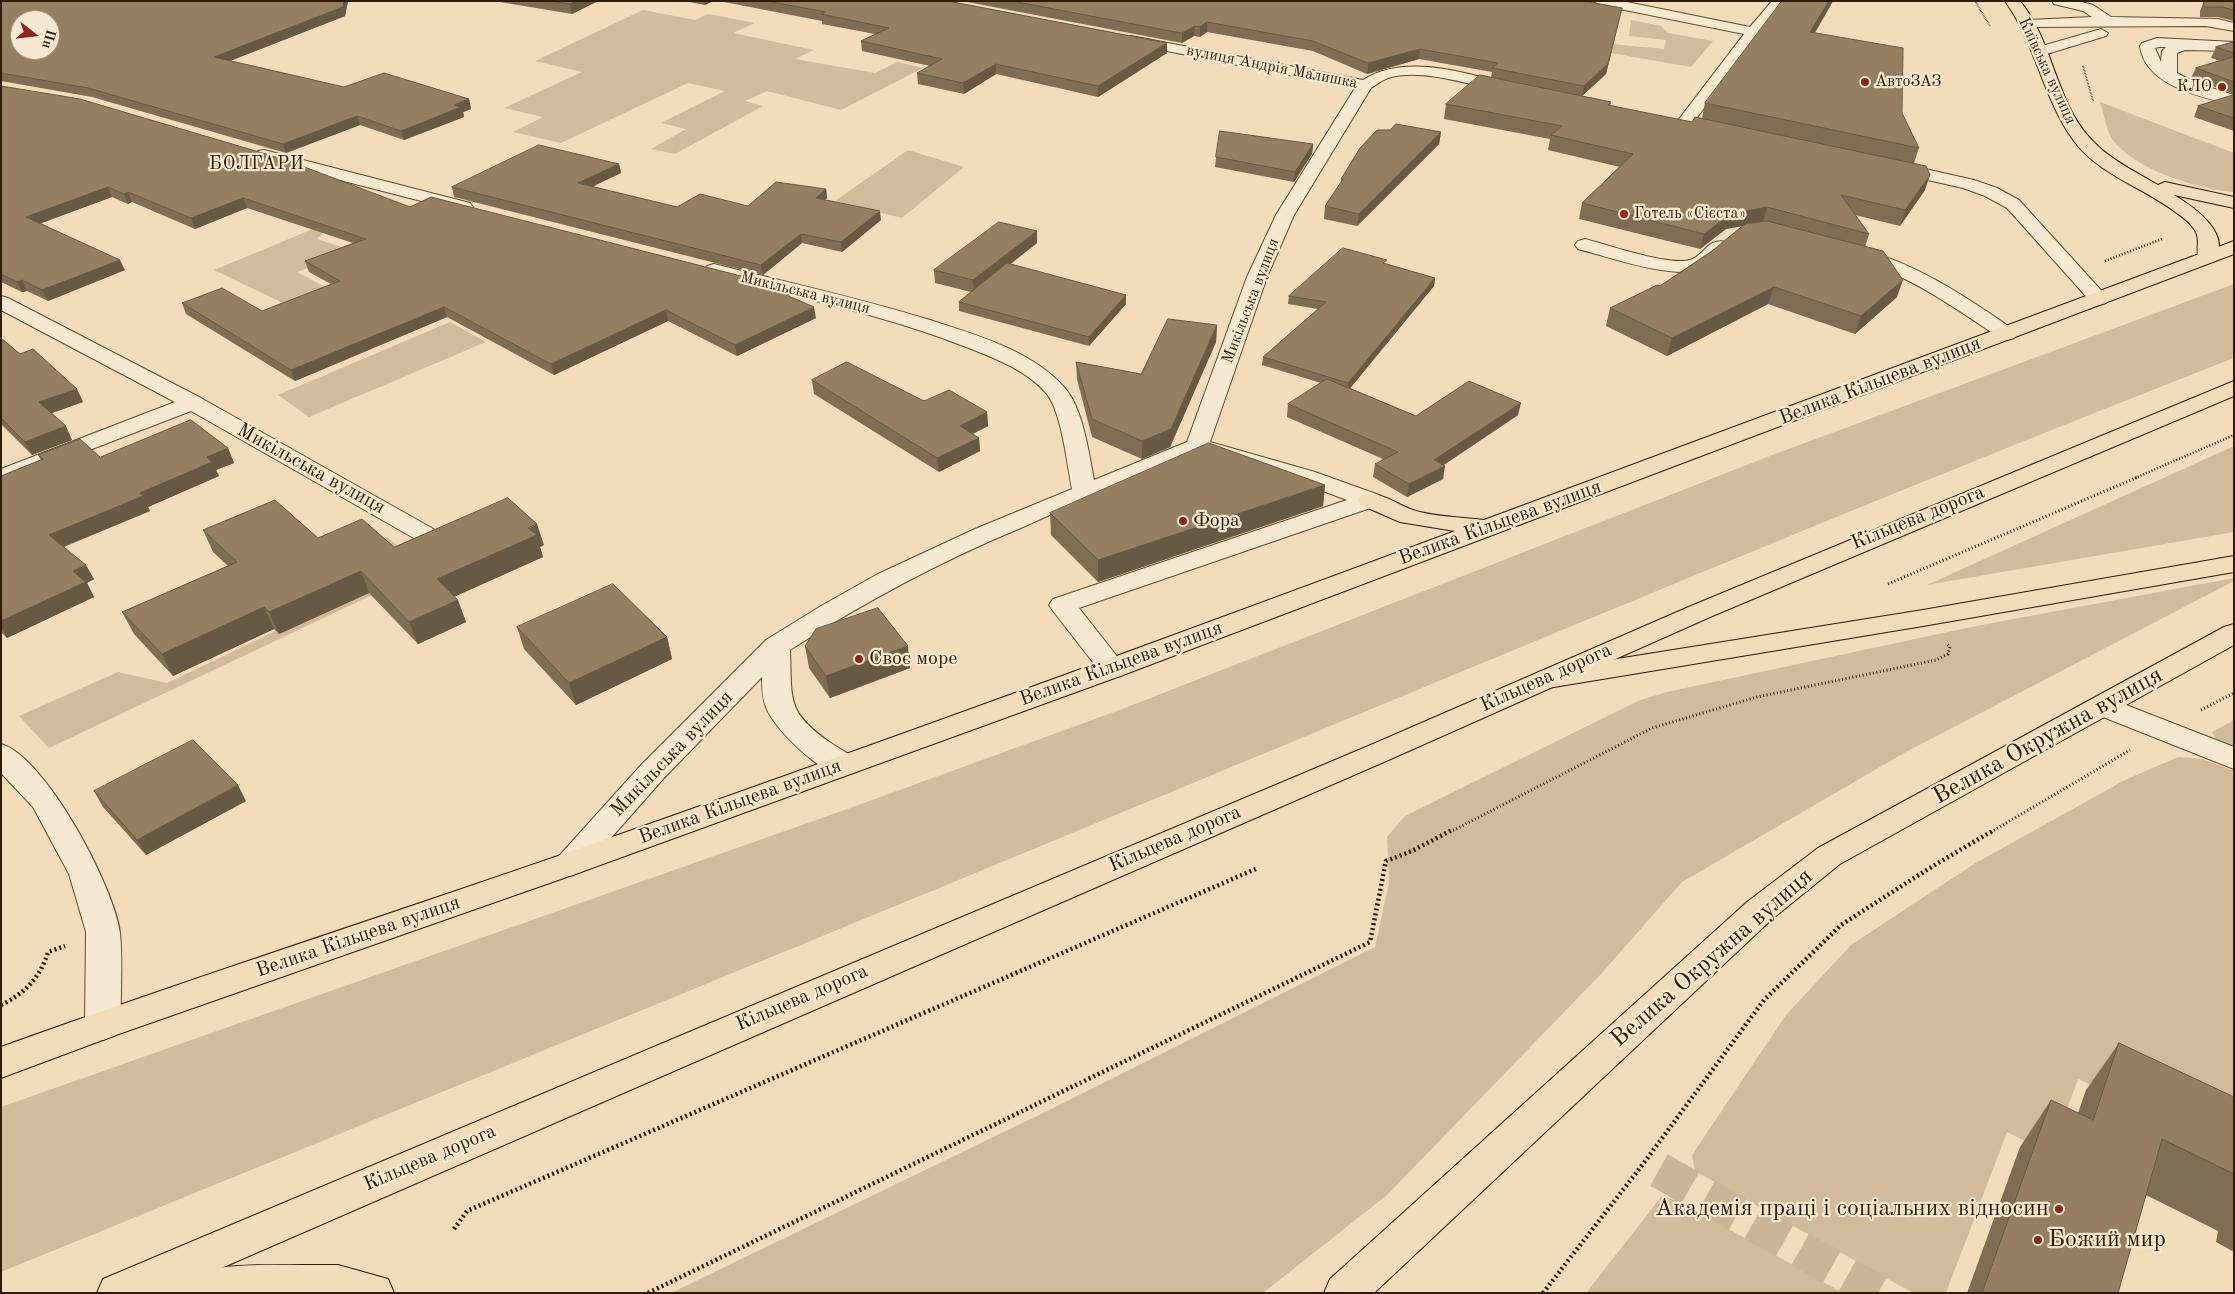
<!DOCTYPE html>
<meta charset="utf-8">
<style>
body{margin:0}
#map{position:relative;width:2235px;height:1294px;overflow:hidden;background:#f2dcb9;font-family:"Old Standard TT",serif}
canvas{display:block}
.frame{position:absolute;inset:0;border:2px solid #2e1b02;pointer-events:none}
.north{position:absolute;left:10px;top:10px;width:50px;height:50px;box-sizing:border-box;background:#f7e8d2;border:1px solid #a7967f;border-radius:50%;rotate:106deg;font-size:14px;font-weight:700;line-height:20px;text-align:center;color:#2e1b02}
.north::after{content:'';display:block;margin:auto;width:18px;height:22px;background:#8f2418;clip-path:polygon(50% 0,100% 100%,50% 72%,0 100%)}
</style>
<div id="map">
<canvas width="2235" height="1294"></canvas>
<div class="frame"></div>
<div class="north">Пн</div>
</div>
<script>
const g = document.querySelector('canvas').getContext('2d');
g.lineJoin = 'round';
function fillPath(path, color) { g.fillStyle = color; g.fill(path, 'evenodd'); }
function trace(path, color, width, dash) { g.strokeStyle = color; g.lineWidth = width; g.lineCap = dash ? 'butt' : 'round'; g.setLineDash(dash || []); g.stroke(path); }
function write(font, color, halo, rows, align = 'center') {
  g.font = font + ' "Old Standard TT",serif'; g.lineWidth = 4.5; g.setLineDash([]); g.textBaseline = 'middle'; g.strokeStyle = halo; g.fillStyle = color; for (const [text, x, y, turn = 0] of rows) {
    g.save(); g.translate(x, y); g.rotate((+turn || 0) * Math.PI / 180); g.textAlign = isNaN(turn) ? turn : align; if (halo) g.strokeText(text, 0, 0); g.fillText(text, 0, 0); g.restore();
  }
}
fillPath(new Path2D(`
 M643 10 695 20 708 14 755 23 733 33 814 50 795 59 875 73 897 62 923 68 841 110 767 91 745 101 763 106 675 154 651 149 686 129 661 123 725 91 688 83 561 143 513 132 543 117 504 108 582 72 535 61Z
 M1631 20 1661 26 1668 33 1713 41 1691 67 1445 24 1549 38 1664 49 1666 40 1629 36Z
 M2100 102 2234 153V192C2197 189 2135 170 2112 139 2106 130 2104 113 2100 102Z
 M908 150 964 167 902 218 835 201Z
 M337 219 317 239 354 251 297 272 325 287 285 304 214 270Z
 M2234 284V358C1943 471 1657 591 1369 710 914 899 458 1086 1 1272V1107L839 812 1117 711 1775 454Z
 M450 322 486 342 309 417 278 395Z
 M2234 446V532L1927 585Z
 M387 537 425 570 49 748 19 716 118 672 167 683 282 628 334 560Z
 M2234 578V581L1904 753 1682 882 1601 974 1387 1195 1263 1293H671L1043 1113 1375 947 1389 882 1387 837 1405 816 1640 700 1667 692 1976 626Z
 M2234 720V749L2218 743 2212 732Z
 M2178 757 2202 759 2234 771V1154L2078 1079 2051 1154 2007 1132 1946 1293H1913L1695 1171 1692 1155 1786 1015 1851 945 1974 864 2125 780Z
 M1661 1197 1677 1200 1843 1293H1586Z`), '#d1bb9a');
trace(new Path2D(`
 M1659 1170 1878 1293`), '#cbb594', 36, [36, 18]);
const minor = new Path2D(`
 M1593 1H1622L1750 27 1772 1H1787L1758 35 1690 127H1678L1676 123 1744 34 1600 5Z
 M2052 1H2078L2093 5 2111 17 2218 19 2234 23V31L2206 26 2023 27 2021 24 2028 20 2092 17 2083 11 2054 4Z
 M2101 29 2108 33 2106 36 2040 56 2035 54 2032 51 2035 48Z
 M1131 36 1363 80C1406 52 1469 74 1515 86L1517 89 1515 92 1509 94C1475 86 1422 67 1388 78 1382 80 1376 85 1371 88L1294 215 1267 277 1210 442 1315 472 1379 495 1382 500 1379 505 1079 608 1127 669 1123 675 1113 678 1103 675 1053 611 1049 605 1053 599 1347 500 1299 482 1199 454 1095 497 1094 499C1069 505 1046 517 1023 527 941 561 864 602 790 650 792 700 786 712 831 743 841 750 852 754 858 765L854 772C850 773 846 775 842 775 821 774 773 728 766 707 762 698 762 687 762 677L664 778 581 872 570 876 559 872 554 864 559 856 642 764 766 640 821 606 878 574 975 529 1072 489C1067 464 1062 414 1047 394 1027 370 994 358 966 347 882 314 794 296 707 274L704 270 707 266 714 264C786 282 859 298 930 320 976 335 1031 350 1064 387 1083 408 1089 453 1094 480L1187 442 1247 277 1276 215 1355 88 1126 43 1124 40 1126 37Z
 M2157 38 2234 42V51L2185 50 2177 53V73L2196 83 2234 95V105C2201 97 2145 86 2140 46L2142 43ZM2159 47H2166L2162 51 2161 62 2155 48Z
 M264 150 470 203 473 207 470 211 464 212 258 159 255 155 258 151Z
 M1894 162 1974 180 1997 188 2019 200 2109 299 2106 303 2099 305 2092 303 2007 208 1985 196 1963 188 1888 171 1885 167 1888 163Z
 M1585 239C1609 245 1668 266 1690 260 1705 255 1708 237 1726 242L1729 246C1723 254 1713 265 1703 269 1673 280 1609 257 1578 249L1575 245 1578 241Z
 M1857 248C1916 263 1965 296 2014 330L2017 334 2014 338 2007 340 2000 338C1964 314 1929 289 1890 272 1879 267 1853 262 1847 254L1850 250Z
 M1 296 8 298 201 398 437 531 441 536 437 541 428 544 419 541 191 411 1 484V469L175 402 1 310Z
 M2103 696 2234 747V769L2093 713 2089 706 2093 699Z
 M1 744C45 756 115 888 120 933 123 963 120 995 121 1025L116 1035 103 1040 90 1035 85 1025 86 932 69 874 33 807 1 773Z`);
const major = new Path2D(`
 M2005 1H2020C2053 41 2055 99 2089 137 2107 158 2134 171 2158 185L2165 182 2234 197V208L2174 195C2194 207 2233 234 2214 261L2207 263 2200 261C2194 252 2202 239 2194 229 2189 221 2181 216 2174 211 2142 187 2098 174 2074 141 2043 99 2036 44 2005 1Z
 M2234 556V572L1923 626 1548 688 1538 686 1534 679 1538 672 1548 670 1923 610Z
 M2234 624V645L1840 864 1771 920 1374 1293H1324L1330 1279 1747 902 1818 848 2224 627Z
 M338 1265 388 1279 394 1293H166L172 1279C219 1260 287 1266 338 1265Z`);
const highway = new Path2D(`
 M2234 241V254L1123 675 581 872 116 1035 1 1078V1047C186 980 373 920 558 856 859 751 1157 642 1455 531L1400 522 1361 505 1358 500 1361 495C1380 490 1396 504 1413 510 1433 517 1462 517 1484 520Z
 M2234 381V396L1710 617 1393 758 164 1293H97L103 1279 1373 744 1691 606Z`);
trace(minor, '#5f4b30', 2);
trace(major, '#2e1b02', 2);
trace(highway, '#2e1b02', 2);
trace(new Path2D(`
 M1975 1 1990 26
 M2083 66 2093 101`), '#2e1b02', 2, [0.5, 1]);
trace(new Path2D(`
 M2105 261 2162 239
 M2135 478 2234 435`), '#2e1b02', 2.5, [1, 2]);
trace(new Path2D(`
 M1888 584 2138 477
 M2201 710 2234 693
 M1450 832 1652 728 1757 697 1936 660 1948 654 1950 647 1946 643
 M1991 832 2130 750`), '#2e1b02', 3, [1, 2.5]);
trace(new Path2D(`
 M1 1005C25 993 40 978 48 952L65 946
 M454 1229 467 1211 1258 868
 M648 1293 1370 942 1386 861 1412 851 1452 830
 M1543 1293 1643 1164 1764 1000 1841 925 1928 869 1994 830`), '#2e1b02', 4.5, [2, 3]);
fillPath(minor, '#f7e8d2');
fillPath(major, '#f2dcb9');
fillPath(highway, '#f2dcb9');
fillPath(new Path2D(`
 M1 1H348L345 16 230 61 344 87 469 99 471 109 463 112 464 117 404 140 360 125 286 153 92 97 1 81Z
 M494 1H598L572 14Z
 M684 1H713L705 5Z
 M719 1H948L1167 43V53L1098 97 996 74 964 94 918 84 917 73 930 66 862 51 861 41 875 34 822 24V21Z
 M962 1H1584L1622 8 1606 74 1582 96 1611 102 1610 106 1692 122 1702 118 1705 103 1833 1 1815 33 1902 113 1919 148 1914 163 1925 190 1900 226 1855 215 1869 234 1865 247 1897 297 1855 334 1768 304 1667 356 1606 326 1610 308 1660 286 1712 251 1743 226 1726 229 1700 249 1579 219 1582 203 1620 167 1548 150 1550 139 1444 119 1446 104 1491 78 1492 72 1419 59 1367 74 1313 51 1207 32 1200 37 1194 36 1182 43Z
 M2204 1H2234V21L2218 17H2200V11Z
 M2234 42V94L2191 78 2196 68 2221 61 2211 58 2216 47Z
 M1 86 410 207 816 318 737 356 668 321 554 375 447 317 295 381 186 314 182 303 262 311 331 284 309 272 305 261 353 243 247 208 195 229 132 202 128 204 112 197 41 223 125 270 48 301 27 291 22 292 1 282Z
 M2234 95V131L2194 117 2198 106Z
 M1390 130 1441 132 1439 144 1357 226 1324 219 1325 206 1341 183V179Z
 M1313 144 1312 154 1294 182 1215 167 1216 157Z
 M619 164 621 173 592 187 677 207 748 206 826 189 827 198 825 200 881 220 842 252 802 243 763 275 454 197 452 187Z
 M1037 243 1010 264 1126 304 1089 346 959 311V302L971 292 935 283 934 270Z
 M1386 264 1435 278 1434 286 1350 388 1416 416 1518 415 1444 465 1443 479 1407 497 1373 477 1375 464 1383 459 1287 417 1288 404 1321 383 1262 365 1263 357 1318 309 1288 304 1289 296Z
 M1217 325 1216 342 1170 447 1142 459 1092 437 1077 379 1076 362 1141 374Z
 M1 338 20 354 83 402 52 413 72 440 32 455 1 424Z
 M812 380 987 412 988 426 972 434 979 438 980 451 939 472 814 394Z
 M228 448 234 463 216 470 219 476 148 507 150 511 64 547 94 579 87 583 94 597 7 638 1 632V476L41 460 38 455 100 457Z
 M1325 485 1323 506 1098 582 1051 535 1050 513Z
 M203 530 318 538 394 547 544 545 540 547 543 557 455 596 466 622 418 644 369 593 279 634 274 629 173 676 134 634 122 612 228 566 213 552Z
 M517 627 667 637 672 659 576 705 524 649Z
 M805 646 910 668 830 698 809 668Z
 M94 791 246 801 146 855 103 807Z
 M2119 1043 2234 1097V1252L2216 1242 2218 1231 2146 1195 2118 1293H1967L2020 1147 2051 1100 2078 1113 2086 1090Z`), '#7f6d53');
fillPath(new Path2D(`
 M344 1H348L345 16 217 66 214 57Z
 M577 1H598L572 14 570 4Z
 M704 1H713L705 5Z
 M1829 1H1833L1806 47 1810 32Z
 M1622 8 1606 74 1582 96 1584 86Z
 M1207 22V32L1200 37V27Z
 M1195 26 1194 36 1182 43V33Z
 M1167 43V53L1098 97V86Z
 M1420 49 1419 59 1367 74 1368 63Z
 M996 64V74L964 94 963 83Z
 M469 99 471 109 463 112 464 117 404 140 401 131 454 105Z
 M357 116 360 125 286 153 283 144Z
 M1441 132 1439 144 1357 226 1359 214Z
 M1313 144 1312 154 1294 182 1295 172Z
 M619 164 621 173 580 192 578 183Z
 M1930 175 1925 190 1900 226 1905 210Z
 M108 187 112 197 31 227 26 217Z
 M826 189 827 198 817 208 816 198Z
 M128 192 132 202 128 204 124 194Z
 M243 198 247 208 195 229 191 218Z
 M1767 207 1763 222 1726 229 1700 249 1704 234 1731 214Z
 M880 211 881 220 842 252 841 242Z
 M1037 231V243L974 293 973 280Z
 M801 234 802 243 763 275 761 265Z
 M120 260 125 270 48 301 42 290Z
 M1435 278 1434 286 1348 391V383Z
 M22 280 27 291 22 292 17 282Z
 M1903 280 1897 297 1855 334 1861 316Z
 M1774 287 1768 304 1667 356 1672 338Z
 M1126 295V304L1089 346V337Z
 M444 307 447 317 295 381 291 370Z
 M814 307 816 318 737 356 735 345Z
 M666 310 668 321 554 375 551 364Z
 M1217 325 1216 342 1170 447 1142 459V441Z
 M77 389 83 402 46 415 39 402Z
 M1521 403 1518 415 1434 471 1445 466 1443 479 1407 497 1409 484 1434 460Z
 M987 412 988 426 961 440 960 426Z
 M66 426 72 440 32 455 25 442Z
 M979 438 980 451 939 472 937 458Z
 M228 448 234 463 216 470 219 476 148 507 150 511 57 549 49 535 140 493 207 457Z
 M1325 485 1323 506 1098 582V560Z
 M537 524 544 545 540 547 543 557 445 601 437 579Z
 M86 565 94 579 87 583 94 597 7 638 1 627V621L73 571Z
 M361 571 369 593 279 634 269 612Z
 M458 600 466 622 418 644 409 622Z
 M264 607 274 629 173 676 162 654Z
 M667 637 672 659 576 705 569 683Z
 M908 646 910 668 830 698 826 676Z
 M238 785 246 801 146 855 137 840Z`), '#685944');
const building = new Path2D(`
 M1 1H344L343 7 214 57 344 87 384 73 469 99 454 105 461 107 401 131 357 116 283 144 88 88 1 73ZM20 20H50V50H20Z
 M550 1H577L570 4Z
 M767 1H948L1167 43 1098 86 996 64 963 83 917 73 942 59 861 41 889 28 821 14 825 12Z
 M1012 1H1584L1622 8 1608 64 1584 86 1492 68 1498 63 1420 49 1368 63 1313 41 1207 22 1200 27 1195 26 1182 33Z
 M1782 1H1829L1810 32 1903 48 1902 113 1919 148 1705 103Z
 M2204 1H2234V10L2222 7H2205Z
 M2234 42V53L2216 47Z
 M2234 57V82L2196 68Z
 M1480 75 1611 102 1608 105 1692 122 1695 117 1926 166 1930 175 1905 210 1841 195 1869 234 1767 207 1731 214 1704 234 1582 203 1633 154 1551 135 1562 126 1446 104Z
 M1 86 80 99 286 160 410 207 431 197 745 277 814 307 735 345 666 310 551 364 444 307 291 370 182 303 222 288 262 311 340 281 305 261 366 239 243 198 191 218 128 192 124 194 108 187 26 217 120 260 42 290 22 280 17 282 1 274Z
 M2234 95V118L2198 106Z
 M1396 124 1441 132 1359 214 1325 206 1343 179H1341L1360 148 1377 130H1390Z
 M1220 131 1313 144 1295 172 1216 157Z
 M539 145 619 164 578 183 677 207 700 194 748 206 776 182 826 189 816 198 880 211 841 242 801 234 761 265 452 187Z
 M1767 221 1883 251 1903 280 1861 316 1774 287 1672 338 1610 308 1657 285 1660 286 1712 251 1745 224Z
 M999 222 1037 231 973 280 934 270Z
 M1343 248 1387 260 1383 263 1435 278 1348 383 1263 357 1326 302 1289 296Z
 M1007 263 1126 295 1089 337 959 302Z
 M1168 319 1217 325 1171 429 1142 441 1092 419 1076 362 1141 374Z
 M1 338 20 354 33 349 77 389 39 402 66 426 25 442 1 418Z
 M847 362 924 401 949 390 987 412 960 426 979 438 937 458 812 380Z
 M1327 379 1416 416 1469 381 1521 403 1434 460 1445 466 1409 484 1375 464 1398 452 1288 404Z
 M191 420 228 448 207 457 212 462 140 493 143 496 49 535 86 565 73 571 86 582 1 621V476L43 459 38 455 80 439 100 457Z
 M1209 443 1325 485 1098 560 1050 513Z
 M508 498 537 524 528 528 537 535 437 579 458 600 409 622 361 571 269 612 264 607 162 654 122 612 237 562 203 530 275 500 318 538 362 519 394 547Z
 M613 584 667 637 569 683 517 627Z
 M878 608 908 646 826 676 805 646 816 629Z
 M193 740 238 785 137 840 94 791Z
 M2119 1043 2234 1097V1174L2162 1139 2118 1293H1982L2051 1100 2093 1120Z`);
fillPath(building, '#947f61');
trace(building, '#685944', 1);
for (const [x, y, r, color] of [
 [1865,82,5,"#8f2418"],
 [2222,87,5,"#8f2418"],
 [1624,214,5,"#8f2418"],
 [1183,521,5,"#8f2418"],
 [859,659,5,"#8f2418"],
 [2059,1209,5,"#8f2418"],
 [2038,1240,5,"#8f2418"]
]) { const dot = new Path2D(); dot.arc(x, y, r, 0, 2 * Math.PI); g.fillStyle = color; g.fill(dot); trace(dot, '#f7e8d2', 2); }
write('16px', '#2e1b02', '#f7e8d2', [
 ["вулиця Андрія Малишка",1272,67,11],
 ["Київська вулиця",2047,71,65],
 ["Микільська вулиця",805,293,14],
 ["Микільська вулиця",1251,301,-69]
]);
write('16px', '#2e1b02', '#f7e8d2', [
 ["АвтоЗАЗ",1875,82],
 ["КЛО",2212,87,"right"],
 ["Готель «Сієста»",1634,214]
], 'left');
g.letterSpacing = '1px';
write('18px', '#2e1b02', '#f7e8d2', [
 ["БОЛГАРИ",257,164]
]);
g.letterSpacing = '0px';
write('20px', '#2e1b02', '#f7e8d2', [
 ["Велика Кільцева вулиця",1880,381,-21],
 ["Микільська вулиця",311,469,29],
 ["Кільцева дорога",1918,518,-22],
 ["Велика Кільцева вулиця",1500,523,-20],
 ["Велика Кільцева вулиця",1121,664,-20],
 ["Кільцева дорога",1546,678,-24],
 ["Микільська вулиця",672,754,-46],
 ["Велика Кільцева вулиця",740,802,-20],
 ["Кільцева дорога",1175,839,-23],
 ["Велика Кільцева вулиця",358,937,-19],
 ["Кільцева дорога",802,998,-23],
 ["Кільцева дорога",430,1158,-23]
]);
write('20px', '#2e1b02', '#f7e8d2', [
 ["Фора",1193,521],
 ["Своє море",869,659]
], 'left');
write('24px', '#2e1b02', '#f7e8d2', [
 ["Велика Окружна вулиця",2048,736,-29],
 ["Велика Окружна вулиця",1712,958,-41]
]);
write('24px', '#2e1b02', '#f7e8d2', [
 ["Академія праці і соціальних відносин",2049,1209],
 ["Божий мир",2048,1240,"left"]
], 'right');
</script>
